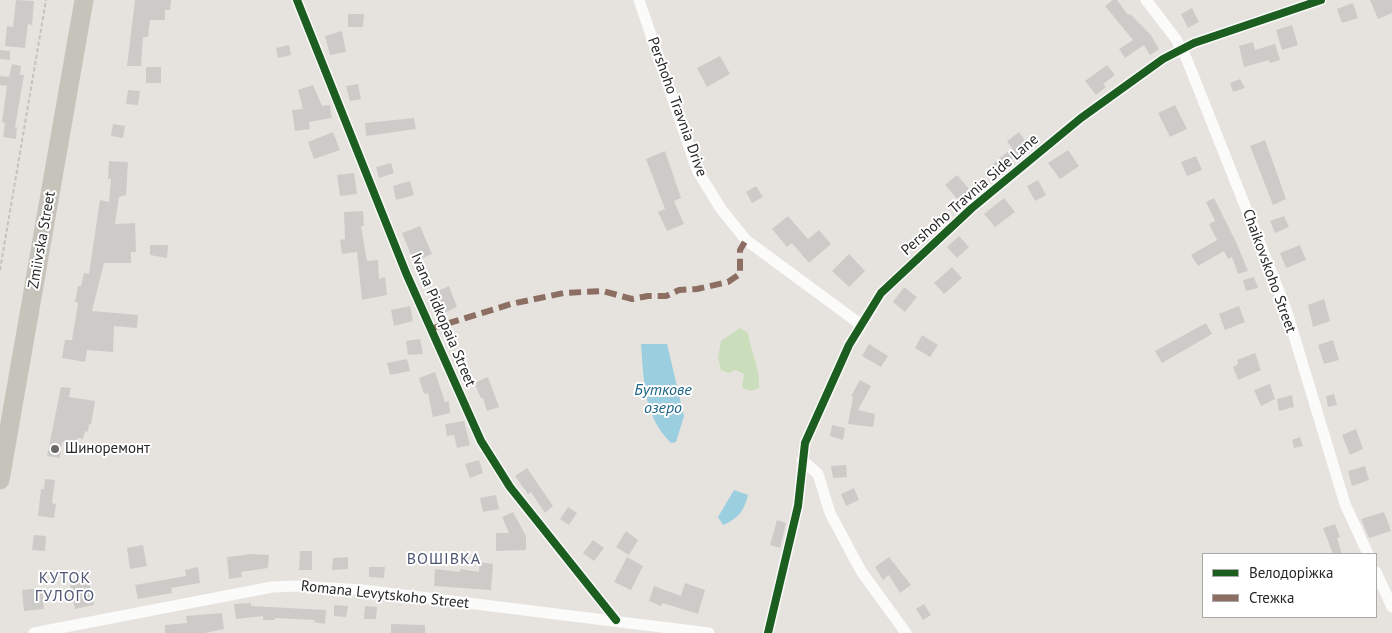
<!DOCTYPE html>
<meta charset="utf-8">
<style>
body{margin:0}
#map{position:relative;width:1392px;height:633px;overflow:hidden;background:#e6e3df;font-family:"PT Sans",sans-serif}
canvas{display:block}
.legend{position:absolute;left:1202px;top:553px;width:175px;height:65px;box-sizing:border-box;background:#fff;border:1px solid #a9a9a9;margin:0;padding:6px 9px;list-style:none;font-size:15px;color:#282828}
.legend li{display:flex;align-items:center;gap:10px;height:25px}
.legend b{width:25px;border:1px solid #a9a9a9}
</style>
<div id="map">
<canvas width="1392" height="633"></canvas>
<ul class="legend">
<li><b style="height:6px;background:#1b5e20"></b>Велодоріжка</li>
<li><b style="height:6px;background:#8d6e63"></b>Стежка</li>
</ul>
</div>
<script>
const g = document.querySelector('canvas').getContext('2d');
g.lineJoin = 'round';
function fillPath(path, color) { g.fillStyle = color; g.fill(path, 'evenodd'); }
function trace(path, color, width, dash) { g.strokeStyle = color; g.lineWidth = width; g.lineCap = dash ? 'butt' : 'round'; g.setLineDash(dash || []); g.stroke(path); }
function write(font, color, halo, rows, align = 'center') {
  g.font = font + ' "PT Sans",sans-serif'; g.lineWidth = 4; g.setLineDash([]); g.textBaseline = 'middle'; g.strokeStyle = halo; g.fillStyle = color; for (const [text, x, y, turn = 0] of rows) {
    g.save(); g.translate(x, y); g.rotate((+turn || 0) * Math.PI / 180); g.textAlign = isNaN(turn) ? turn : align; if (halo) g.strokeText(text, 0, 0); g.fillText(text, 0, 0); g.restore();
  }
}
fillPath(new Path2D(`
 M740 328 748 333C751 352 760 369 759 388L751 391 742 388 744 374 736 370 728 373 721 370 718 358 721 341Z`), '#cadebb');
fillPath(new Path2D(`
 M641 344H667L684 416 676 442 671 443C643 415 644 381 641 344Z
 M734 490 748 495C744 511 738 519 723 525L718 517Z`), '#9bcfdf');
fillPath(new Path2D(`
 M16 0 34 1 32 25 28 24 25 48 5 46 7 26 13 27Z
 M135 0H171L170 10H165V20H150L148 37H143L141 66H127Z
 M1113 0H1117L1128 15 1130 14 1151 35 1159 49 1150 55 1144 45 1125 58 1119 49 1133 40 1105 6Z
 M1370 0H1392V13L1378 19Z
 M1353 3 1358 18 1342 23 1337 9Z
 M1192 8 1199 22 1188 28 1181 14Z
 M348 14H364L363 27H348Z
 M1292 25 1298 45 1282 50 1276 30Z
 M342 31 346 52 330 55 325 36Z
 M1253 42 1255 50 1275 44 1280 60 1270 63 1269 60 1244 67 1239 46Z
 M289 45 291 55 278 58 276 48Z
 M0 50 10 51V60L0 59Z
 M720 56 730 74 707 87 697 68Z
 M12 64 21 66 20 75H24L15 127 17 128 16 139 3 137 5 123 2 122 7 86 0 85V76L9 77Z
 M1107 65 1115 75 1103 84 1106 87 1096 95 1085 81Z
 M146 67H161V83H146Z
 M1240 79 1245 88 1233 92 1230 83Z
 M358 84 361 99 350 101 346 86Z
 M313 85 322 106 330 105 332 118 309 122 310 129 295 131 292 110 303 109 298 90Z
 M128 90 140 91 138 105 126 104Z
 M1175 105 1187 129 1170 137 1158 113Z
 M414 118 416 129 366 136 365 123Z
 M113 124 125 126 123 138 111 136Z
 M333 132 340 150 314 159 308 142Z
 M1019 132 1029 146 1009 161 1012 165 1002 173 993 164 1012 148 1007 141Z
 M1265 140 1286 199 1273 205 1250 146Z
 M1068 150 1079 166 1060 179 1048 163Z
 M665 151 681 198 674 201 684 224 667 231 658 212 665 209 646 159Z
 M1196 156 1202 170 1187 176 1181 162Z
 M109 161 128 162 126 195 119 197 115 224 135 223 136 252H131V263H104L92 311 138 315 137 328 114 326 113 352 87 350 85 362 62 358 65 340H72L78 303 75 302 78 286H81L84 273 89 274 100 200 109 202 111 179H108Z
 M391 163 394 173 379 178 376 167Z
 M354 173 357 194 340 196 337 175Z
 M957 175 970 190 958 200 945 185Z
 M1038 180 1046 195 1035 201 1027 186Z
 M410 181 414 195 396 200 393 186Z
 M756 186 763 197 752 203 746 192Z
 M1004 198 1015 212 995 227 984 214Z
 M1214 198 1236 242 1248 271 1238 274 1232 257 1228 259 1224 251 1198 266 1191 255 1217 240 1209 224 1215 221 1206 202Z
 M363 211 364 226H361L367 261 378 260 379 279 385 277 387 295 362 300 357 252 342 254 340 240 345 239 344 212Z
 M788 216 808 239 819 230 831 244 809 263 792 243 787 247 772 229Z
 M1284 216 1289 227 1275 233 1270 221Z
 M420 226 432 254 414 262 402 233Z
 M959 236 969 247 957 258 947 247Z
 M150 245H168L167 258 150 255Z
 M1300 245 1306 260 1286 268 1280 253Z
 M849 254 865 271 849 287 832 271Z
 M952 267 962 278 944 294 934 283Z
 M1254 277 1258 288 1246 291 1243 280Z
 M449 286 457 307 442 314 433 293Z
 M904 287 917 297 905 312 893 302Z
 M1324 299 1330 321 1313 327 1308 305Z
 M410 306 413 321 394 326 391 310Z
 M1239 306 1245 322 1225 330 1219 314Z
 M1206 323 1212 334 1162 363 1155 351Z
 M922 335 938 345 930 357 915 348Z
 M420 339 423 354 408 355 406 341Z
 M1333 340 1339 360 1324 364 1318 345Z
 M869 344 888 356 881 367 862 356Z
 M1255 353 1261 370 1238 380 1233 367 1238 364 1237 360Z
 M407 359 410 371 390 375 387 363Z
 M435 372 445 402 449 401 450 413 433 417 428 393 424 394 419 378Z
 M488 377 499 407 487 411 483 398H481L474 383Z
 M860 380 871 386 858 410 875 414 873 427 848 424 853 397 851 396Z
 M1270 384 1275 399 1261 406 1254 390Z
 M61 387 71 388 69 397 95 401 91 425 89 424 88 432 85 431 83 439 77 438V444L62 442 60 458 47 456Z
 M1334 394 1337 405 1328 407 1326 396Z
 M1292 395 1294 407 1279 411 1277 399Z
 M464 421 470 445 457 448 454 435 447 436 445 424Z
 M832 425 845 428 843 440 830 436Z
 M1356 429 1363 449 1350 455 1342 435Z
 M1300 437 1303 446 1294 448 1292 440Z
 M479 460 483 473 470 478 465 464Z
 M846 465 847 477 833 478 831 466Z
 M1365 466 1369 480 1352 486 1348 471Z
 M527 468 553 506 545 513 531 492 528 494 515 476Z
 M45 479 55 480 52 503 56 504 54 518 38 516 41 489H44Z
 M854 488 859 500 846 506 841 494Z
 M496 495 499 509 483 512 480 498Z
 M568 507 577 513 569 525 560 519Z
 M513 512 526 536V550L496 551V533H509L502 517Z
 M1384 512 1391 531 1369 538 1361 519Z
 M777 520 786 523 780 548 770 545Z
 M1335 524 1340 537 1337 538 1342 554H1333L1323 528Z
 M626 531 638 540 629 555 616 547Z
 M34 535 46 536 45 551 32 550Z
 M593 540 604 548 594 561 583 553Z
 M143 545 147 566 130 569 127 548Z
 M300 551H312V570H299Z
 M251 554 269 555 268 568 241 572 242 577 229 579 227 557Z
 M348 557V569L332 570 333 558Z
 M627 557 643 566 631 590 614 582Z
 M889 557 911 585 900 593 889 575 883 580 875 567Z
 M480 562 493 564 491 590 434 586 435 569 460 572V569L479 572Z
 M198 567 200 583 171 588 172 593 138 599 135 585 186 576 185 570Z
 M369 567H385L384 578 369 577Z
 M89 581 94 605 75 609 70 585Z
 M685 583 705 590 698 614 663 603 661 606 649 601 654 586 681 596Z
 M42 588 44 609 24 611 22 590Z
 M251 603V606L326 610 325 624 314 622 315 620 275 618V620H263V616L236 619 234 604Z
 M924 604 931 615 923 620 916 609Z
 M334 605 348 606 346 617 334 616Z
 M365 606 377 607 376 619H364Z
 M222 613 224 629 205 633H165V625L187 623 186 616Z
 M391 624 425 625V633H391Z`), '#cdcbc8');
trace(new Path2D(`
 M0 270 46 0`), '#c3c2c2', 2, [4, 2.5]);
trace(new Path2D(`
 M297 0 406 273 481 441 510 487 616 620
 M639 0 697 170 721 209 746 240 860 324
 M1146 0 1176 39 1187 60 1286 309 1345 504 1368 554
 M802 460 818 474 830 513 861 571 906 633
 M1376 572 1392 607
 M34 633 272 587 296 586 363 590 709 633
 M768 633 798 506 805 443 849 345 881 293 972 208 1081 118 1163 59 1194 43 1321 0`), '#fbfbfa', 11);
trace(new Path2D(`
 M0 480 84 0`), '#c6c3ba', 19);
trace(new Path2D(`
 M430 329 511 304 564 293 603 291 632 299 648 296H666L679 290 697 289 728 282 740 274V250L746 240`), '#8d6e63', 6, [12, 6]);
trace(new Path2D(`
 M297 0 406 273 481 441 510 487 616 620
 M768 633 798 506 805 443 849 345 881 293 972 208 1081 118 1163 59 1194 43 1321 0`), '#1b5e20', 8);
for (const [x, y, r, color] of [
 [55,449,5,"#6a6968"]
]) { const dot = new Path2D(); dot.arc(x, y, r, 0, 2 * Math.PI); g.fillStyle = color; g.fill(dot); trace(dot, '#fff', 2); }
write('15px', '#282828', '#fff', [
 ["Pershoho Travnia Drive",677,107,70],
 ["Pershoho Travnia Side Lane",970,195,-41],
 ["Zmiivska Street",42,240,-80],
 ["Chaikovskoho Street",1269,271,70],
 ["Ivana Pidkopaia Street",443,320,67],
 ["Romana Levytskoho Street",385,595,6]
]);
write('15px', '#282828', '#fff', [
 ["Шиноремонт",65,449]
], 'left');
write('italic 16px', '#1d6587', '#fff', [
 ["Буткове",663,390],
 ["озеро",663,408]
]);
g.letterSpacing = '1px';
write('16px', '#4e5673', '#fff', [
 ["ВОШІВКА",444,559],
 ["КУТОК",65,578],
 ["ГУЛОГО",65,596]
]);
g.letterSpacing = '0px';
</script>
